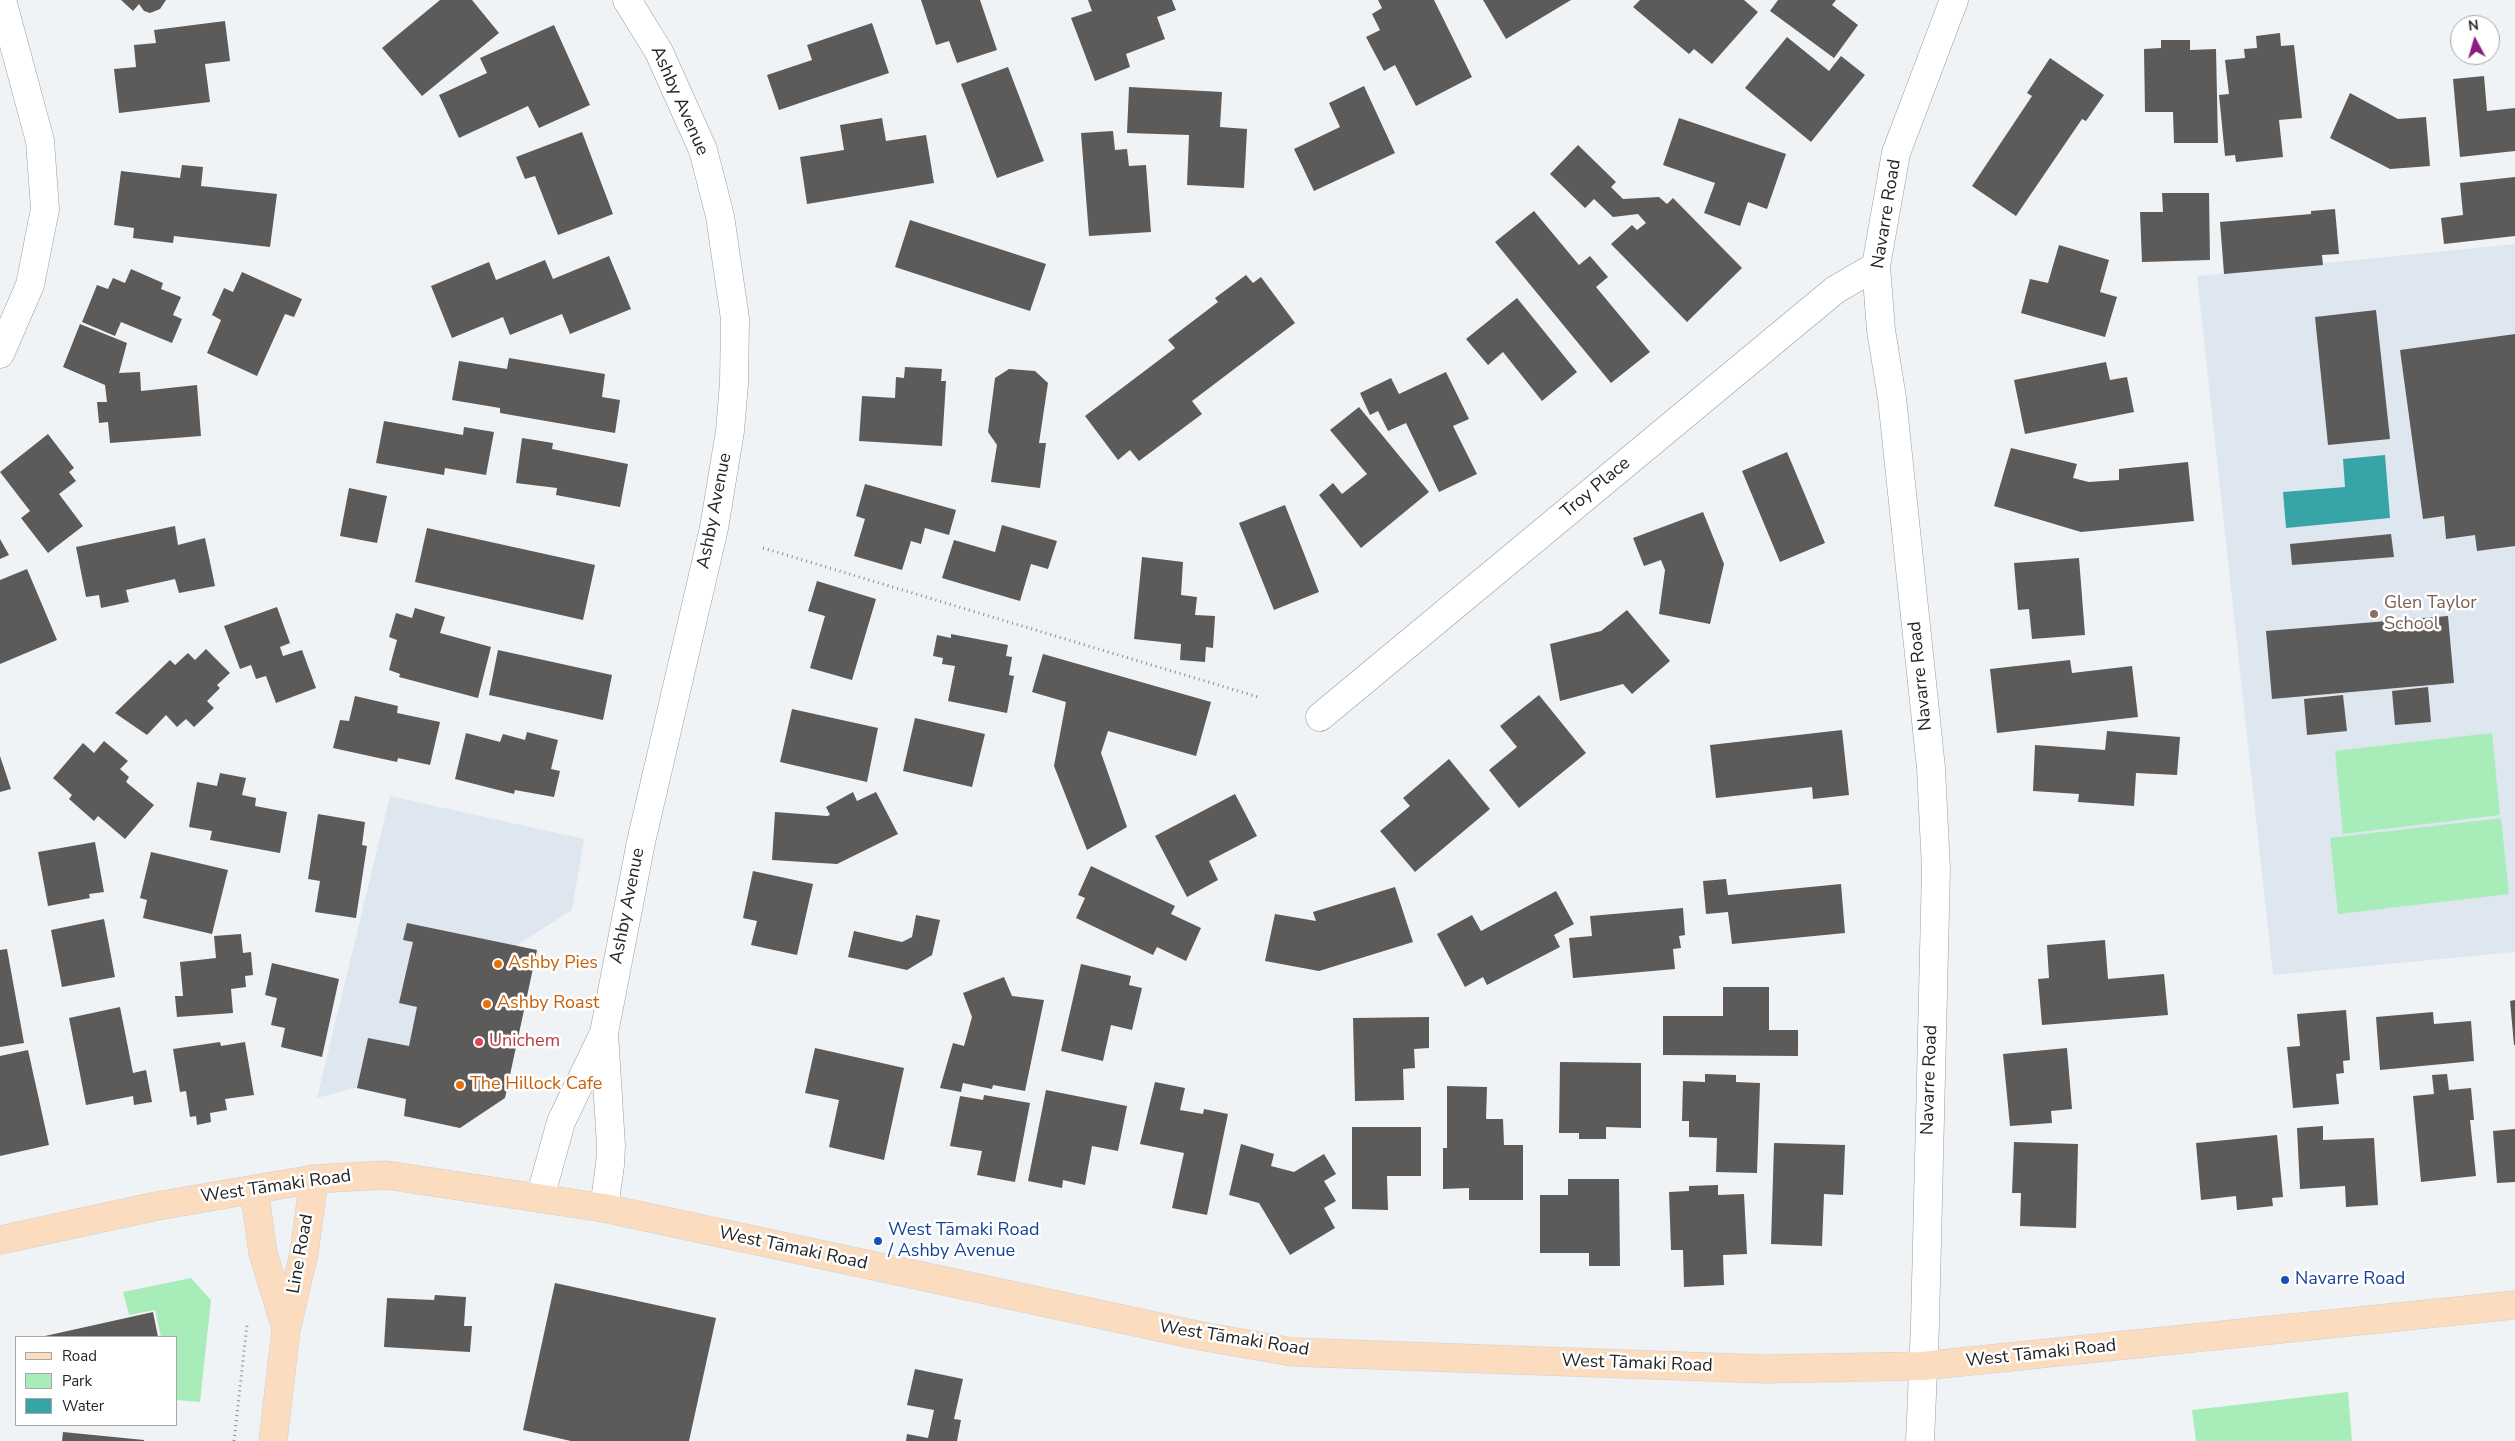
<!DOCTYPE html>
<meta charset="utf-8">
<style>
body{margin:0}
#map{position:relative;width:2515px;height:1441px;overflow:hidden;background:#f0f3f5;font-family:"Nunito Sans",sans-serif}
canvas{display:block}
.legend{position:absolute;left:15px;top:1336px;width:162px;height:90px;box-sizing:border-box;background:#fff;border:1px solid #a7a7a8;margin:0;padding:6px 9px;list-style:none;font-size:15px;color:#232425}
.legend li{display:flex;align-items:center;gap:10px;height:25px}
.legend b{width:25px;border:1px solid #a7a7a8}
.north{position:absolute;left:2450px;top:15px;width:50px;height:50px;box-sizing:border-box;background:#fff;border:1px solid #a7a7a8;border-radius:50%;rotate:354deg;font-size:14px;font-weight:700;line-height:20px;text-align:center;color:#232425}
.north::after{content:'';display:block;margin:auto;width:18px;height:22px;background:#8d1d7f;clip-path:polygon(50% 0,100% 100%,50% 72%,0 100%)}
</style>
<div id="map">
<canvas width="2515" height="1441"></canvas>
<ul class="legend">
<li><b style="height:6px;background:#fbdcbf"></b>Road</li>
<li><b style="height:14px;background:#a8ecb9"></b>Park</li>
<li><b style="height:14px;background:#37a5a8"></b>Water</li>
</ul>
<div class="north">N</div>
</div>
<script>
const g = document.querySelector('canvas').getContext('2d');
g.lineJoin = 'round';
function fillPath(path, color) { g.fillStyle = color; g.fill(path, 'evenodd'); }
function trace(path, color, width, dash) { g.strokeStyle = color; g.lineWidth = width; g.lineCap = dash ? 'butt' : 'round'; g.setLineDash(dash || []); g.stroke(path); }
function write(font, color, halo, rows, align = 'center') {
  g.font = font + ' "Nunito Sans",sans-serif'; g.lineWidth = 5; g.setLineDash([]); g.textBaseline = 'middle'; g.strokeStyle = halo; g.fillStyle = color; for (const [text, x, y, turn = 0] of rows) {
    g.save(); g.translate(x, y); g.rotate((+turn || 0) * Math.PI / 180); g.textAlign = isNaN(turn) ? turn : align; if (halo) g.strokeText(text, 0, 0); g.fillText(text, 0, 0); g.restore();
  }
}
fillPath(new Path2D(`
 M2515 244V952L2273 975 2197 276Z
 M390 796 584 839 572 910 517 945 487 1090 454 1111 355 1088 317 1098Z`), '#dee7ef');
fillPath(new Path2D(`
 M2492 733 2500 815 2343 834 2335 751Z
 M2501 818 2509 894 2338 914 2330 838Z
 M191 1278 211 1300 200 1402 176 1400V1337H161L155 1310 129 1315 123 1292Z
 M2348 1392 2352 1441H2196L2192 1410Z`), '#a8ecb9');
fillPath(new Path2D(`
 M2385 455 2390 518 2286 528 2283 492 2345 487 2343 459Z`), '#37a5a8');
fillPath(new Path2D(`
 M121 0H166L160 9 150 13 144 11 139 4 133 11Z
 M440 0H472L499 33 422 96 382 48Z
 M921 0H980L997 50 957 63 949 41 936 45Z
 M1088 0H1172L1176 10 1157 17 1165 39 1126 54 1130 67 1095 81 1071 18 1092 11Z
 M1378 0H1434L1472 77 1416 106 1395 65 1384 71 1366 37 1380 30 1372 14 1382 8Z
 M1483 0H1571L1506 39Z
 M1640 0H1744L1758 12 1712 64 1694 49 1689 54 1633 7Z
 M1778 0H1836L1832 5 1858 25 1834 58 1770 11Z
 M225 21 230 61 205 64 210 102 119 113 114 69 136 67 134 45 156 43 154 30Z
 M872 23 889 73 779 110 767 75 812 60 807 45Z
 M554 25 590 105 539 128 528 106 459 138 439 95 487 73 480 58Z
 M2280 33 2281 46 2294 45 2302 118 2279 120 2283 157 2236 162 2235 155 2225 156 2219 95 2229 94 2225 60 2245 58 2244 49 2257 48 2256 36Z
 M1787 37 1829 71 1841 56 1865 75 1811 142 1745 88Z
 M2161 40H2190V50L2216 49 2218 143H2174L2173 112H2145L2144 49 2161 48Z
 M2050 58 2104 95 2086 121 2082 119 2016 216 1972 186 2032 96 2027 93Z
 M1008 67 1044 161 997 178 961 84Z
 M2484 76 2487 111 2515 108V151L2460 157 2453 79Z
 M1364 86 1395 153 1314 191 1294 149 1340 127 1329 103Z
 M1129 87 1222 92 1220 127 1247 129 1244 188 1187 185 1189 135 1127 133Z
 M2350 93 2398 119 2426 117 2430 166 2390 169 2330 138Z
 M882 118 886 141 926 135 934 183 807 204 800 157 844 150 840 125Z
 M1679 118 1786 154 1767 209 1748 202 1740 226 1704 213 1715 183 1663 165Z
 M1113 131 1115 150 1127 149 1129 166 1146 165 1151 232 1089 236 1081 133Z
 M582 132 613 214 558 235 535 176 525 179 516 157Z
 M1578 145 1616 182 1611 187 1623 199 1659 197 1667 204 1673 198 1742 268 1687 322 1611 244 1632 225 1637 230 1646 223 1638 214 1613 217 1594 199 1585 208 1550 174Z
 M182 165 203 167 201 186 277 194 270 247 174 236 173 243 133 238 134 228 114 225 121 171 180 178Z
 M2515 177V236L2444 244 2441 218 2463 215 2460 183Z
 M2162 193H2209L2210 260 2142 262 2140 212H2163Z
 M2335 209 2339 254 2322 255 2323 265 2224 274 2220 222 2311 214V211Z
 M1534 211 1579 265 1590 256 1608 277 1596 287 1650 352 1611 383 1495 242Z
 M910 220 1046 264 1030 311 895 267Z
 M2059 245 2109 260 2100 292 2117 297 2105 337 2021 313 2030 279 2048 283Z
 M609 256 631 309 570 334 562 314 510 335 503 317 452 338 431 286 489 262 496 280 545 260 553 279Z
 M131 269 163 283 161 289 181 297 173 315 182 319 172 343 121 322 115 336 82 322 97 285 108 289 113 278 125 283Z
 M242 272 302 299 294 317 285 314 257 376 207 353 221 320 212 315 224 288 233 292Z
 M1246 275 1253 283 1261 277 1295 323 1192 401 1202 414 1139 461 1130 450 1118 460 1085 416 1175 348 1168 340 1218 302 1215 298Z
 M1517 298 1577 372 1542 401 1503 352 1488 365 1466 339Z
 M2376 310 2390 439 2328 445 2315 317Z
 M80 324 127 343 119 373 140 372 141 391 197 385 201 436 110 443 108 422 99 423 97 402H107L105 385 63 367Z
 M2515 334V546L2477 551 2475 535 2446 539 2444 516 2423 519 2400 350Z
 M509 358 605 374 602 397 620 400 615 433 500 413V408L452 400 459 361 507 369Z
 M2106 362 2110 380 2127 377 2134 412 2025 434 2014 380Z
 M905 367 942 369 941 381H946L942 446 859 441 862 396 895 398 896 377 904 378Z
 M1009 369 1035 371 1048 383 1039 443H1046L1040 488 991 482 997 445 988 432 995 378Z
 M1446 372 1469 419 1453 426 1477 474 1439 492 1406 423 1388 431 1378 411 1370 415 1360 393 1391 378 1399 394Z
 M1359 407 1429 492 1361 548 1319 495 1333 483 1342 494 1367 474 1330 430Z
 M384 421 463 435 464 427 494 432 486 475 445 468 444 475 376 463Z
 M48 434 74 468 69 472 76 481 59 494 83 526 48 553 21 518 30 511 0 472Z
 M522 438 553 443 552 449 628 464 620 507 556 495 557 488 516 483Z
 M2011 448 2077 464 2073 478 2089 482 2119 480V469L2188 462 2194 521 2081 532 1994 506Z
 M1787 452 1825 543 1780 562 1742 471Z
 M865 484 956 510 949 535 925 528 921 544 911 541 902 570 854 556 865 519 856 516Z
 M349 488 387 496 377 543 340 536Z
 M1285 505 1319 592 1274 610 1239 523Z
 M1703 512 1724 564 1710 624 1659 614 1665 570 1661 560 1644 566 1633 538Z
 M1002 525 1057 541 1048 569 1031 564 1020 601 942 578 954 540 995 552Z
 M175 526 178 545 205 538 215 586 179 593 175 579 126 590 129 602 101 608 99 595 86 597 76 547Z
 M427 528 595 565 583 620 415 582Z
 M2391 534 2394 557 2292 565 2290 544Z
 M0 539 9 555 0 559Z
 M1142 557 1183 562 1181 595 1197 597 1195 615 1215 616 1213 648 1206 647 1205 662 1180 660 1181 644 1134 639Z
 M2079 558 2085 635 2032 639 2029 609 2018 610 2014 563Z
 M27 569 57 640 0 664V580Z
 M817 581 876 599 852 680 810 668 825 616 808 611Z
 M277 607 290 643 280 647 283 656 302 650 316 688 276 703 266 676 256 679 251 665 240 669 224 626Z
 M415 608 445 617 440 633 491 647 478 698 399 677 400 674 389 670 397 640 389 637 396 613 412 618Z
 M1627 610 1670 661 1632 694 1623 684 1560 701 1550 644 1601 631Z
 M2448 616 2454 683 2272 699 2266 631Z
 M951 634 1008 645 1006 656 1012 657 1009 675 1014 676 1007 713 948 701 955 666 942 664 943 658 933 656 937 635 951 638Z
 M206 649 230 673 217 685 220 688 207 701 214 708 194 727 186 719 177 727 166 715 147 735 115 713 170 660 175 665 188 653 195 660Z
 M498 650 612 675 603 720 489 695Z
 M1043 654 1211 702 1196 756 1108 731 1101 753 1127 827 1087 850 1054 766 1066 702 1032 692Z
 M2070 660 2072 673 2132 666 2138 717 1997 733 1990 669Z
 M2428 687 2431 722 2395 725 2392 691Z
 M1539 695 1586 753 1519 808 1489 770 1517 747 1500 726Z
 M2343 695 2347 731 2307 735 2304 699Z
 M355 696 398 706 397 713 440 722 430 765 398 758 397 762 333 748 340 720 349 721Z
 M792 709 878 728 867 782 780 762Z
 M915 718 985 734 972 787 903 771Z
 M1842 730 1849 795 1813 799 1812 787 1716 798 1710 745Z
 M2107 731 2180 737 2177 775 2136 773 2134 806 2078 802 2079 794 2033 791 2035 745 2105 750Z
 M527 732 558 740 551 769 560 771 554 797 515 790 514 794 455 779 466 733 500 742 503 734 525 740Z
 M104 741 128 761 120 769 129 777 126 782 154 805 125 839 98 816 94 821 69 799 72 795 53 778 83 743 94 753Z
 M0 756 11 789 0 792Z
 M1449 759 1490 809 1415 872 1380 831 1410 806 1403 798Z
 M220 773 246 778 242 795 256 798 255 806 287 812 280 853 210 840 212 831 189 827 197 782 217 786Z
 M853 792 857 801 876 792 898 834 837 864 772 860 775 812 827 816 830 815 826 807Z
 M1235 794 1257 836 1209 861 1218 880 1187 897 1155 836Z
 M318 814 365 822 362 845 367 846 356 918 315 912 320 881 308 879Z
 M95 842 104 892 89 894 90 898 48 906 38 852Z
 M151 852 228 870 212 934 143 918 147 900 140 898Z
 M1091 866 1175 906 1171 914 1201 928 1186 961 1157 947 1153 955 1076 918 1085 898 1078 895Z
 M753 871 813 884 797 955 751 945 757 921 743 918Z
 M1726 879 1728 895 1841 884 1845 933 1732 944 1728 912 1706 914 1703 881Z
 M1395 887 1413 942 1319 971 1265 961 1275 914 1316 921 1313 912Z
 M1556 891 1574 924 1554 935 1560 947 1487 985 1483 977 1465 987 1437 934 1472 915 1481 931Z
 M1683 908 1685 935 1679 936 1681 948 1673 949 1675 969 1573 978 1569 938 1592 936 1590 916Z
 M916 915 940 920 932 955 907 970 848 957 854 931 902 942 912 937Z
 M104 919 115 977 62 987 51 930Z
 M407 923 537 950 505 1098 460 1128 404 1116 406 1099 357 1088 368 1038 409 1046 417 1007 399 1003 413 942 403 940Z
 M241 934 243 953 251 952 253 975 245 976 246 987 231 989 233 1013 177 1017 175 996H183L180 962 216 958 214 936Z
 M2105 940 2108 979 2164 974 2168 1015 2042 1025 2038 979 2049 978 2047 945Z
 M7 949 24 1043 0 1047V950Z
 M272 963 339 979 322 1057 281 1047 285 1028 271 1025 277 998 265 995Z
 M1081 964 1131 976 1129 985 1142 988 1132 1030 1111 1025 1103 1061 1061 1051Z
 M1004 977 1012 996 1044 1000 1025 1091 993 1085 992 1089 963 1083 961 1092 940 1088 953 1043 964 1046 972 1017 963 993Z
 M1723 987H1769V1030H1798V1056L1663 1055V1016H1723Z
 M2515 1000V1045H2514L2510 1001Z
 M120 1007 133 1073 146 1070 152 1102 134 1105 133 1096 86 1105 69 1018Z
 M2346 1010 2350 1060 2343 1061 2344 1073 2336 1074 2339 1104 2293 1108 2287 1047 2300 1046 2297 1014Z
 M2433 1012 2434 1024 2471 1021 2474 1061 2380 1070 2376 1017Z
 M1429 1017V1048L1414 1049 1415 1068 1403 1069 1404 1100 1355 1101 1353 1018Z
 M220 1042 221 1046 245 1042 254 1095 225 1099 227 1110 210 1113 211 1122 197 1125 196 1116 190 1117 186 1091 180 1092 173 1049Z
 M815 1048 904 1068 884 1160 829 1147 839 1100 805 1093Z
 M2067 1048 2072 1109 2051 1111 2052 1123 2010 1126 2003 1054Z
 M28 1050 49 1145 0 1156V1056Z
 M1560 1062 1641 1063V1128L1606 1127V1139H1579V1133H1559Z
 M1705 1074 1736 1075V1082L1760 1083 1757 1173 1716 1172 1717 1138 1689 1137V1121H1682L1683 1081 1705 1082Z
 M2447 1074 2449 1090 2471 1088 2474 1120H2470L2476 1176 2421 1182 2413 1096 2434 1094 2432 1075Z
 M1155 1082 1185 1088 1180 1110 1203 1114 1204 1109 1228 1114 1207 1215 1172 1208 1184 1153 1140 1144Z
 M1447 1086 1487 1087 1486 1119H1503L1504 1145H1523V1200H1469V1188L1443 1189V1148H1447Z
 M1046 1090 1127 1106 1118 1151 1092 1146 1085 1185 1063 1180 1062 1188 1028 1181Z
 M984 1095 1030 1103 1015 1182 977 1175 982 1151 950 1146 960 1096 983 1100Z
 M2323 1126V1140L2374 1138 2378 1205 2346 1207 2345 1186 2300 1189 2297 1128Z
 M1352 1127H1421V1176H1387L1388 1210 1352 1209Z
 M2515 1129V1182L2497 1183 2493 1131Z
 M2277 1135 2283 1197 2272 1198 2273 1206 2237 1210 2236 1196 2201 1200 2196 1143Z
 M2014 1142 2078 1144 2076 1228 2020 1226 2021 1193H2012Z
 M1774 1143 1845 1145 1843 1195 1824 1194 1822 1246 1771 1244Z
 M1241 1144 1274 1154 1271 1166 1294 1172 1324 1154 1336 1174 1324 1181 1336 1201 1324 1208 1335 1228 1290 1255 1259 1203 1229 1195Z
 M1568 1179H1619L1620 1266H1589V1253H1540V1195H1568Z
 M1718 1185V1195L1744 1194 1747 1254 1723 1255 1724 1285 1684 1287 1683 1250H1671L1669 1192 1689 1191V1186Z
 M555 1283 716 1318 689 1441H571L523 1430Z
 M435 1295 466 1297 464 1326H472L470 1352 384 1347 387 1298 434 1300Z
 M153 1312 158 1337H45V1336Z
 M915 1369 963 1379 954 1419 961 1420 957 1441H906L907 1434 928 1438 934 1410 907 1405Z
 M63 1432 144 1440V1441H62Z`), '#5d5a5a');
const minor = new Path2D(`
 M0 354 30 285 45 209 40 141 2 0
 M1320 717 1835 290 1876 266
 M540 1198 561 1122 603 1035
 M604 1208 610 1165 611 1146 604 1033 641 842 714 528 730 431 734 383 735 319 720 216 703 150 659 52 627 0
 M1920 1441 1925 1325 1936 869 1931 768 1892 398 1881 330 1876 266 1896 153 1954 0`);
const major = new Path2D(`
 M254 1189 263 1253 286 1328
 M0 1240 157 1206 314 1179 386 1175 604 1208 1201 1336 1292 1352 1764 1369 1922 1366 2515 1305
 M273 1441 286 1330 304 1253 314 1179`);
trace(minor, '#999b9e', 29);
trace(major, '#cfcfcf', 29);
trace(new Path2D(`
 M763 548 1258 697
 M234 1441 247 1325`), '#898b8c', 3, [1, 4]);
trace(minor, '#fff', 28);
trace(major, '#fbdcbf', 28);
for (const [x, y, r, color] of [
 [2374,614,5,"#8d6e63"],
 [498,964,5,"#e8710a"],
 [487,1004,5,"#e8710a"],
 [479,1042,5,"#e0444e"],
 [460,1085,5,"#e8710a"],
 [878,1241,5,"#1a4fb4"],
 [2285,1280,5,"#1a4fb4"]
]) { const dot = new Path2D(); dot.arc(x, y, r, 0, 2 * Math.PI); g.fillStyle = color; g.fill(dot); trace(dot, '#fff', 2); }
write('18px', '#232425', '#fff', [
 ["Ashby Avenue",679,101,66],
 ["Navarre Road",1887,214,-81],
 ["Troy Place",1596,488,-40],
 ["Ashby Avenue",715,511,-79],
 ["Navarre Road",1921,676,-96],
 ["Ashby Avenue",628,906,-79],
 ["Navarre Road",1930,1080,-88],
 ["West Tāmaki Road",276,1187,-8],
 ["West Tāmaki Road",793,1249,12],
 ["Line Road",301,1254,-80],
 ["West Tāmaki Road",1234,1339,9],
 ["West Tāmaki Road",2041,1354,-6],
 ["West Tāmaki Road",1637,1364,2]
]);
write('18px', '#785e54', '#fff', [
 ["Glen Taylor",2384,604],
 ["School",2384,625]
], 'left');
write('18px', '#c56008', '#fff', [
 ["Ashby Pies",508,964],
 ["Ashby Roast",497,1004],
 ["The Hillock Cafe",470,1085]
], 'left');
write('18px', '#be3a42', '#fff', [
 ["Unichem",489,1042]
], 'left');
write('18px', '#164399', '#fff', [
 ["West Tāmaki Road",888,1231],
 ["/ Ashby Avenue",888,1252],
 ["Navarre Road",2295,1280]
], 'left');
</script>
